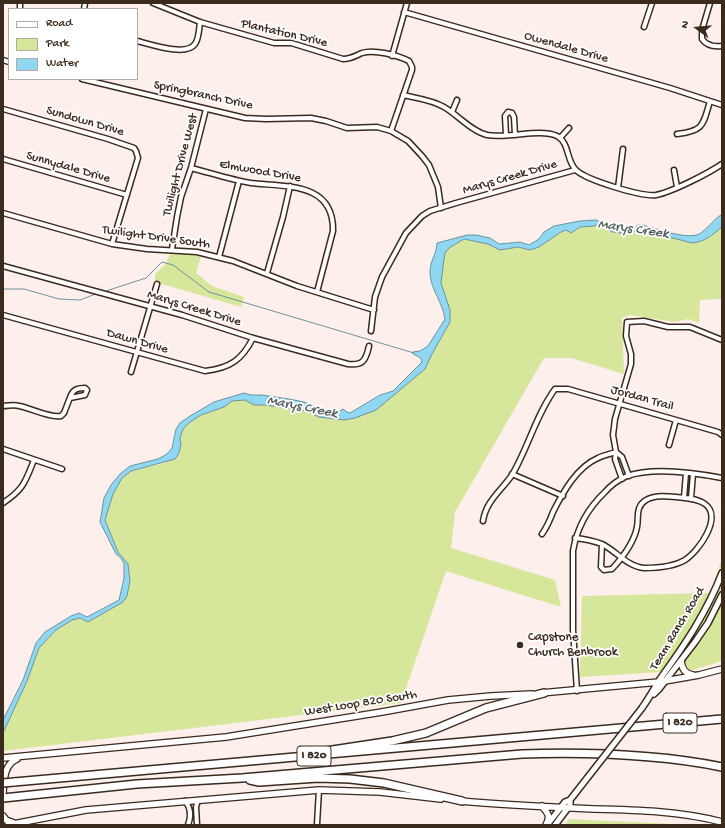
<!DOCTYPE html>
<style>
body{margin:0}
#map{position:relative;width:725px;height:828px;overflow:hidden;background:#fdefeb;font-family:"Gochi Hand",sans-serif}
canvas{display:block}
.frame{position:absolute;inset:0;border:4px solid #3b2a1e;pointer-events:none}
.legend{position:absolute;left:8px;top:8px;width:130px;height:72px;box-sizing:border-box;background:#fff;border:1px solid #b1aaa5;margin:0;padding:5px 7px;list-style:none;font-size:12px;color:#3b2a1e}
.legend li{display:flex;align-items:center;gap:8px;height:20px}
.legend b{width:20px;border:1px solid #b1aaa5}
.north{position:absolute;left:677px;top:8px;width:40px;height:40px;-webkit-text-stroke:3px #fff;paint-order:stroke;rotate:286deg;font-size:11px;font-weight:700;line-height:16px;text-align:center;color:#3b2a1e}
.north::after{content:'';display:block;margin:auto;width:14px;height:18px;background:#3b2a1e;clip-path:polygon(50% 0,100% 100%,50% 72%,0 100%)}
</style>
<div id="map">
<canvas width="725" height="828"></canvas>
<div class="frame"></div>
<ul class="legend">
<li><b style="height:5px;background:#fff"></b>Road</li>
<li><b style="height:11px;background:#d6e69a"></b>Park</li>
<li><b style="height:11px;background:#90d7f1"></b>Water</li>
</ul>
<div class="north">N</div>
</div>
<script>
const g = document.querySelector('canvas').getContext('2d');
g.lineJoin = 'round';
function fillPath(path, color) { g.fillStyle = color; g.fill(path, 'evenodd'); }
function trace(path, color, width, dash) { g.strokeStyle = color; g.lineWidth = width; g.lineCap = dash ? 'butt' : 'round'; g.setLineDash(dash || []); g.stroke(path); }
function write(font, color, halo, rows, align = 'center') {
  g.font = font + ' "Gochi Hand",sans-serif'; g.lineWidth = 3.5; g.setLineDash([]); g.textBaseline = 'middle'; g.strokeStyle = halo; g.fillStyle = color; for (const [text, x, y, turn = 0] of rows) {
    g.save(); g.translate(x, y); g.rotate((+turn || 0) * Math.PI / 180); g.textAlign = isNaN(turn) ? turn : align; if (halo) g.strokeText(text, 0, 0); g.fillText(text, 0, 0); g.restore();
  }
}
fillPath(new Path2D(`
 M599 224 607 227 610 230 634 232 642 230 692 243 710 237 722 227V299L700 300 699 323 688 319 675 322 630 315 622 318 624 374 571 358H544L455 512 451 548 555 580 561 607 446 571 401 703 3 751V733L27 681 39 648 56 630 72 620 80 618 88 622 123 602 130 581 128 564 118 552 105 520 113 494 122 478 131 471 165 463 180 438 183 429 190 422 201 415 224 407 232 401 245 400 254 405H265L306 411 319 417 355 418 425 369 432 354 450 322 441 283 444 259 445 253 449 248 464 239 488 244 500 250 518 247 530 250 539 247 561 232 566 230 571 233 580 227 594 226Z
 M179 253 201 256 196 273 212 286 244 297 241 307 155 282V274L165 265 170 254Z
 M722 558V661L693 670 580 677 582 596 711 593Z
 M569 819 691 825H565Z`), '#d6e69a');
const water = new Path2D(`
 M722 214V227C712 235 705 242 692 243L642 230C633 232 621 234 613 232 609 231 605 226 599 224L594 226 580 227 571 233 566 230 561 232 539 247 530 250 518 247 500 250 488 244 464 239 449 248 445 253 444 259 441 283 450 310V322L432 354 425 369 376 410 355 418 344 420 319 417 306 411 265 405H254L245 400 232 401 224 407 201 415 190 422 183 429 180 438 181 444 179 453 175 459 131 471 122 478 113 494 105 520 118 552 128 564 130 581 127 596 123 602 88 622 80 618 72 620 56 630 39 648 27 681 3 733V720L23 680 36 643 45 632 71 616 79 613 87 617 119 600 124 578V564L121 558 116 554 100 522 104 498 111 485 120 474 130 466 158 459 167 454 172 448 176 429 180 423 190 416 214 402 244 393 251 395H262L289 399 304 402 321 409 338 412 343 409 347 412 350 413 380 395 393 391 422 362 421 358 413 354V352L420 351 428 346 445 319C443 303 431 290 430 274 429 262 437 254 437 243L467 235H476L490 238 499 244 520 242 529 245 539 239 544 232 554 226 580 221 596 220 614 228H634L638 225H643C657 229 690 241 701 233 709 227 714 219 722 214Z`);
fillPath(water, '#90d7f1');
trace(water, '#6e929d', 1);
trace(new Path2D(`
 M3 289H24L59 299 80 300 98 293
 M103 292 146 278 162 262 173 265 209 292 414 353`), '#6e929d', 1);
const minor = new Path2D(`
 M20 3V9
 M153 3 200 22 274 43H291L301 46 343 59C351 59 355 56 362 53 374 49 397 55 409 61L412 67V70L391 131
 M710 3 702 30V39C707 46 714 47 722 46
 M84 9 85 3
 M404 12 670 88 722 105
 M644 27 652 3
 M137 41C150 44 186 57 195 44 199 39 199 29 200 22
 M392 56 407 3
 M3 60 9 62
 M82 79 245 118 266 119 311 118 326 121 347 128 377 127 391 131 408 141 422 156 429 165 438 187 441 208
 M403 95C416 98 432 100 444 107 458 115 471 131 487 135 507 139 540 128 557 136 570 143 566 161 576 170 586 180 642 197 656 195 672 192 709 173 722 164
 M3 109 108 139 134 148 136 151 138 158 112 244
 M452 112 457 100
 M677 134C704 131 703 125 710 101
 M506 135 505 116 508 112 512 113 514 117 515 135
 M560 138 569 128
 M3 159 127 195
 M191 168C211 173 231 180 251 183 286 187 334 182 333 231L317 292
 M674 170 677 187
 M618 188 623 149
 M3 213 112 244 147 249 197 252 233 261 297 286 374 310
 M172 249 177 217 181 197 191 168 206 109
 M219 257 239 181
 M3 266 182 315 253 338 348 364C363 366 366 360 369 346
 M267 273 283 217 290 186
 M3 315 205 371C230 368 242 360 253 338
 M371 331 375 297 382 277 406 233 422 216 430 211 456 203 575 170
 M131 372 157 284
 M3 406C9 406 14 404 19 406 31 408 49 418 61 416L64 413 71 395C74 389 78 388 85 388L87 390 85 395 70 398
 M669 445 676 420
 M3 449 62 469
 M616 452 622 457 629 476
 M512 474 563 496
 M622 479 615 459 616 452 613 435 615 419 631 364V354L626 336 627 322 644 321 668 327H690L722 340
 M684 498 686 473
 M691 498 693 474
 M3 503C24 489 25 482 34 460
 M483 521C486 501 501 491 512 475 528 448 536 415 555 389H568L718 432 722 435
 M542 534C547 527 550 520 553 512 563 492 577 467 598 458 604 455 610 454 616 452
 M575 538C584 539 594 541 602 544 616 551 628 567 644 568 658 568 673 567 685 560 699 551 723 517 705 504 697 498 685 498 676 497 666 496 655 495 646 500 635 507 639 517 637 527 634 543 623 557 612 569L604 570 601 567 602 544
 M577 691 573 630V551C577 527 587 509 605 492 611 485 618 480 627 476 653 467 696 473 722 478
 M185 801C191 808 191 817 188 825
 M317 824 319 790
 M197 825 196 807 198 800`);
const tertiary = new Path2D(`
 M654 694 659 689 695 642 708 623 722 595
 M642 708C649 698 654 689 660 679 684 646 707 612 722 573
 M547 825 565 802 570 800
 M555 825 570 805V800L588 777`);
const secondary = new Path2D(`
 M681 661C682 669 685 674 693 675
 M541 693 659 682 699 675 722 669
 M3 758 226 737 382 712 448 700 491 696 532 694
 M3 793C4 780 4 764 17 759
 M460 801C504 805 549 807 594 809 637 810 680 811 722 822
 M542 806C548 814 551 815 546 825
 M3 816 6 820 14 823
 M8 825 86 810 319 790 380 792 441 799`);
const motorway = new Path2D(`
 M326 751 392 741 426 733 486 708 544 693
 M250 780 259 782 318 778 350 779 384 783 462 801
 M14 782 722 719
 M3 798 137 784 242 778 522 754C588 752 657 754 722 767`);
trace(minor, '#3b2a1e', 7);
trace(tertiary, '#3b2a1e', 8);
trace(secondary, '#3b2a1e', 8);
trace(motorway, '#3b2a1e', 10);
trace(minor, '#fff', 4);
trace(tertiary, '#fff', 5);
trace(secondary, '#fff', 5.5);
trace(motorway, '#fff', 7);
const tertiaryBridge = new Path2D(`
 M588 777 642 708`);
const motorwayBridge = new Path2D(`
 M3 783 14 782`);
trace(tertiaryBridge, '#3b2a1e', 8, []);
trace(motorwayBridge, '#3b2a1e', 10, []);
trace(tertiaryBridge, '#fff', 5);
trace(motorwayBridge, '#fff', 7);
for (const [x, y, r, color] of [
 [520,645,4,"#3b2a1e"]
]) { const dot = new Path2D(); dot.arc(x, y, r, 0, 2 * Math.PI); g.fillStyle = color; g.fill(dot); trace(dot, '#fff', 1.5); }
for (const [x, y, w] of [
 [680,723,34],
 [314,756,34]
]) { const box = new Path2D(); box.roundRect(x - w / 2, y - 10, w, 20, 3); g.fillStyle = '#fff'; g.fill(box); trace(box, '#3b2a1e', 1); }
write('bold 12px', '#3b2a1e', null, [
 ["I 820",680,723],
 ["I 820",314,756]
]);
write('13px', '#3b2a1e', '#fff', [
 ["Plantation Drive",284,34,13],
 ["Owendale Drive",566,48,16],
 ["Springbranch Drive",203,96,12],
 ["Sundown Drive",85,122,16],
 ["Twilight Drive West",181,165,-75],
 ["Sunnydale Drive",68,168,16],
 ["Elmwood Drive",260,172,10],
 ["Marys Creek Drive",510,178,-16],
 ["Twilight Drive South",156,238,8],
 ["Marys Creek Drive",194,309,17],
 ["Dawn Drive",137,342,16],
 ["Jordan Trail",642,399,16],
 ["Team Ranch Road",678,629,-59],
 ["West Loop 820 South",361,704,-9]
]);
write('13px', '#3b2a1e', '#fff', [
 ["Capstone",528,638],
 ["Church Benbrook",528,653]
], 'left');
write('italic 14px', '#545e5d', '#fff', [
 ["Marys Creek",633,230,8],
 ["Marys Creek",302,408,11]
]);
</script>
